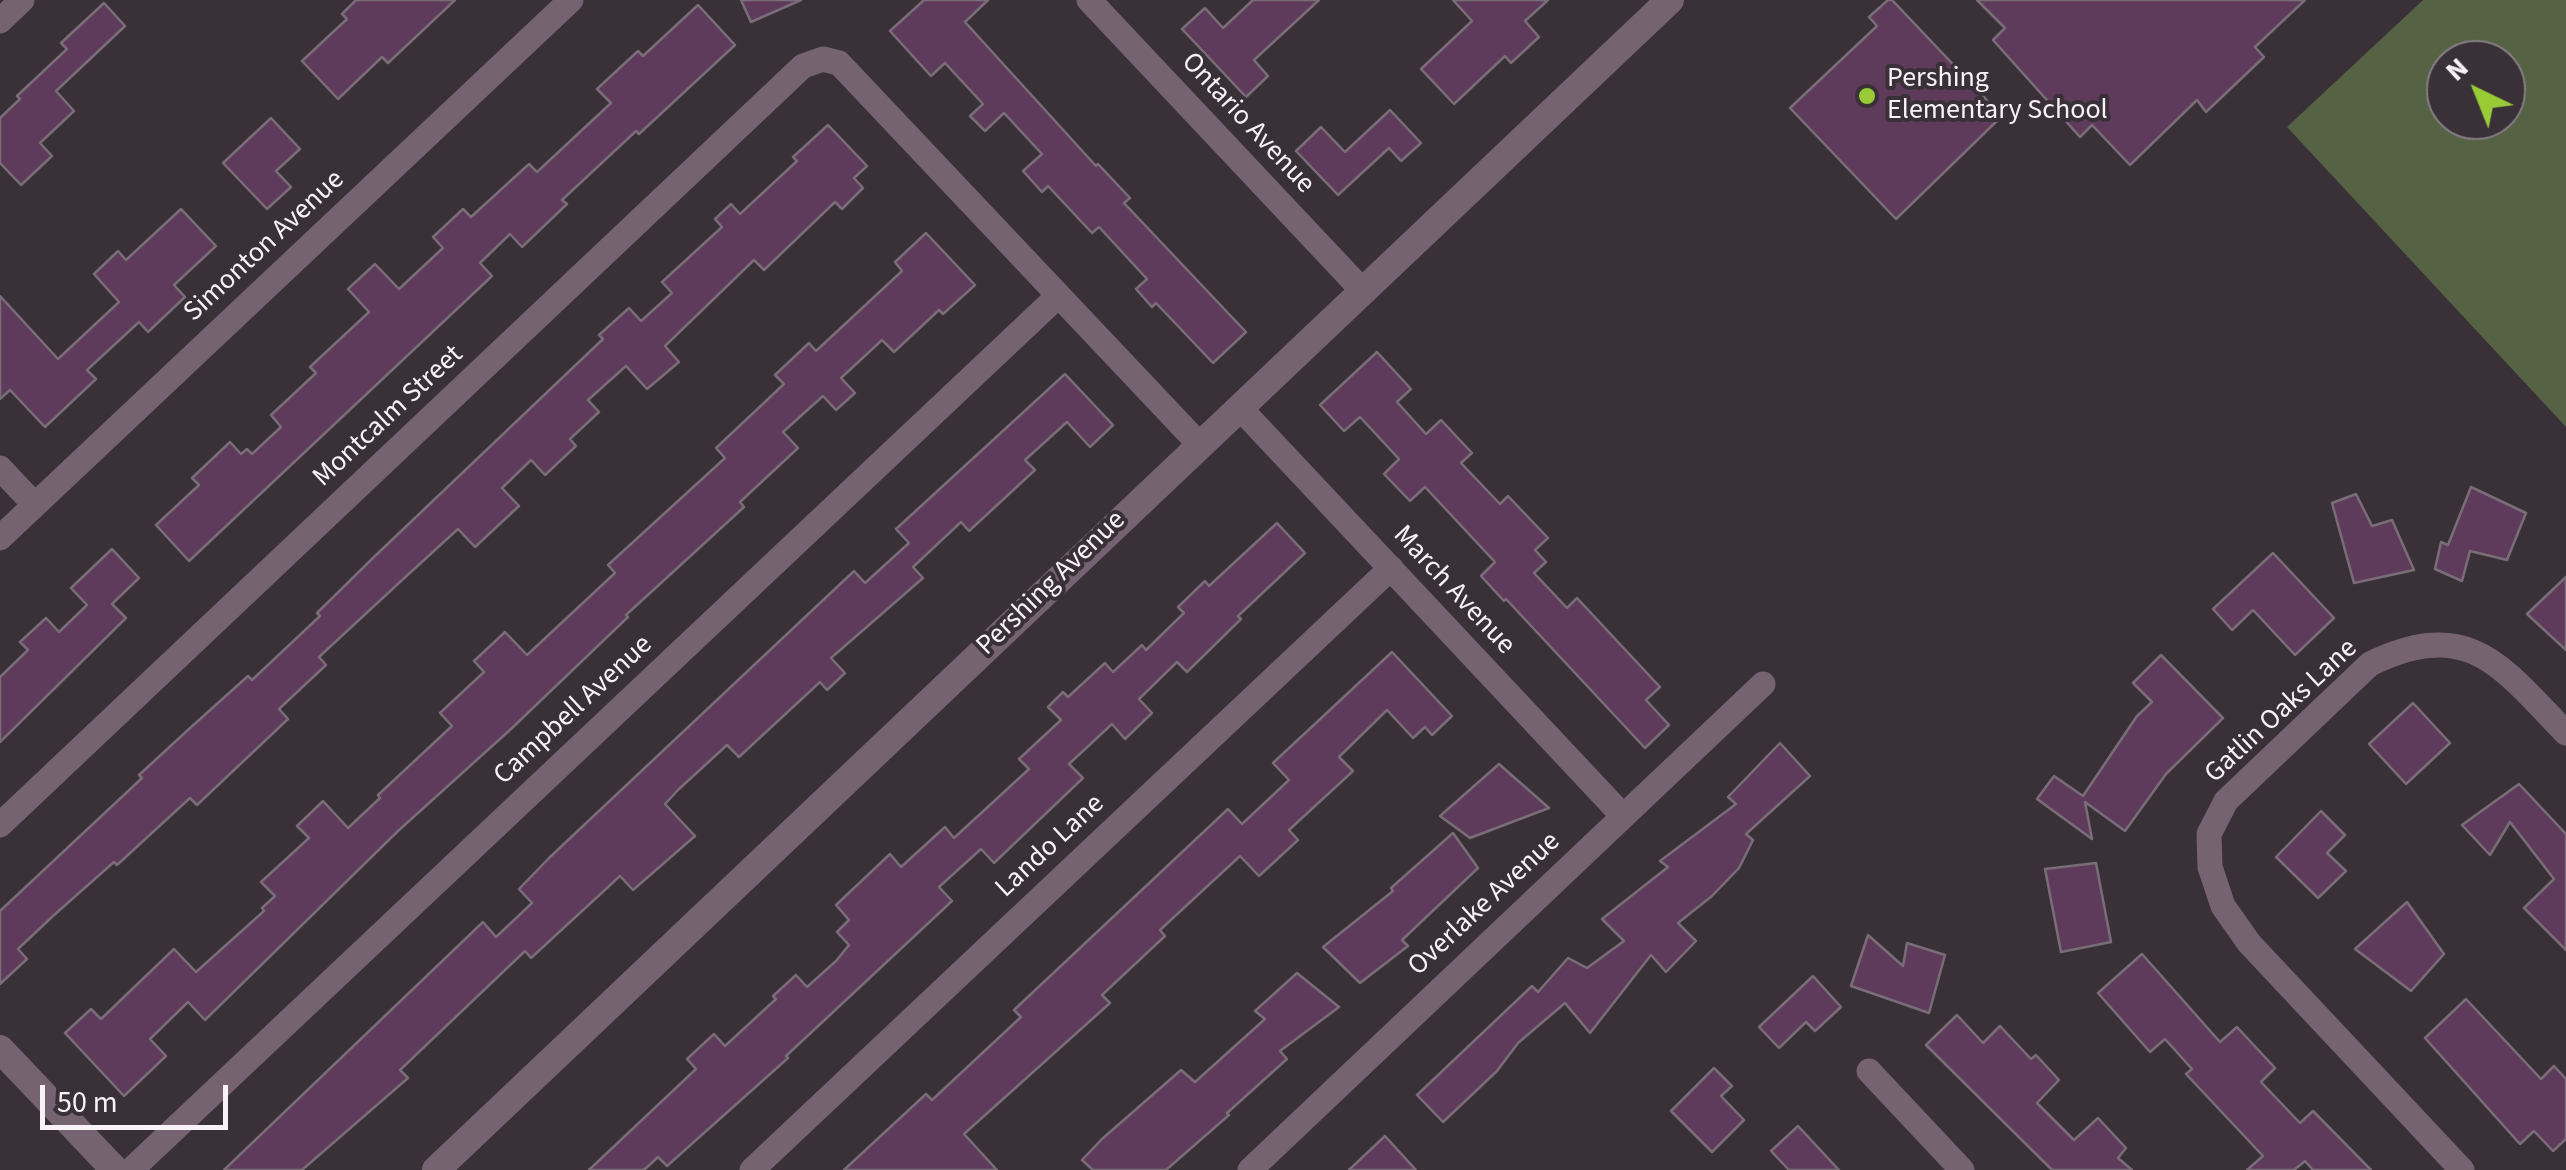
<!DOCTYPE html>
<style>
body{margin:0}
#map{position:relative;width:2566px;height:1170px;overflow:hidden;background:#3a3038;font-family:"Source Sans 3",sans-serif}
canvas{display:block}
.north{position:absolute;left:2426px;top:40px;width:100px;height:100px;box-sizing:border-box;background:#3a3038;border:2px solid #867e85;border-radius:50%;rotate:317deg;font-size:28px;font-weight:700;line-height:40px;text-align:center;color:#f9f3f8}
.north::after{content:'';display:block;margin:auto;width:35px;height:45px;background:#98cb36;clip-path:polygon(50% 0,100% 100%,50% 72%,0 100%)}
.scale{position:absolute;left:40px;top:1085px;width:188px;height:45px;box-sizing:border-box;border:5px solid #f9f3f8;border-top:0;padding-left:12px;font-size:30px;line-height:35px;white-space:nowrap;color:#f9f3f8;-webkit-text-stroke:8px #3a3038;paint-order:stroke}
</style>
<div id="map">
<canvas width="2566" height="1170"></canvas>
<div class="north">N</div>
<div class="scale">50 m</div>
</div>
<script>
const g = document.querySelector('canvas').getContext('2d');
g.lineJoin = 'round';
function fillPath(path, color) { g.fillStyle = color; g.fill(path, 'evenodd'); }
function trace(path, color, width, dash) { g.strokeStyle = color; g.lineWidth = width; g.lineCap = dash ? 'butt' : 'round'; g.setLineDash(dash || []); g.stroke(path); }
function write(font, color, halo, rows, align = 'center') {
  g.font = font + ' "Source Sans 3",sans-serif'; g.lineWidth = 8; g.setLineDash([]); g.textBaseline = 'middle'; g.strokeStyle = halo; g.fillStyle = color; for (const [text, x, y, turn = 0] of rows) {
    g.save(); g.translate(x, y); g.rotate((+turn || 0) * Math.PI / 180); g.textAlign = isNaN(turn) ? turn : align; if (halo) g.strokeText(text, 0, 0); g.fillText(text, 0, 0); g.restore();
  }
}
fillPath(new Path2D(`
 M2423 0H2566V427L2287 127ZM2446 60H2506V120H2446Z`), '#556244');
const building = new Path2D(`
 M356 0H455L388 63 382 57 338 99 302 61 347 19 342 14Z
 M741 0H801L751 22Z
 M924 0H988L965 22 1096 166 1098 164 1130 198 1124 203 1246 332 1213 363 1156 303 1152 307 1136 289 1147 279 1099 227 1092 233 1048 186 1042 192 1023 171 1042 154 1004 113 985 131 970 116 983 104 945 63 931 76 890 31Z
 M1253 0H1319L1254 60 1268 76 1246 97 1182 29 1205 8 1223 28Z
 M1453 0H1548L1525 21 1539 37 1511 63 1505 56 1454 104 1421 69 1472 21Z
 M1888 0H1892L2002 116 1896 219 1790 108 1877 26 1869 17Z
 M1977 0H2305L2255 47 2264 57 2206 112 2197 100 2130 165 2092 125 2080 137 1993 40 2005 28Z
 M104 3 125 26 56 91 74 111 40 143 52 156 21 185 0 163V118L20 99 17 96 67 49 61 43Z
 M698 5 735 45 639 134 636 131 562 200 567 204 522 247 510 234 480 263 492 276 189 561 156 525 199 485 192 478 230 442 241 454 247 449 252 454 281 427 271 415 316 373 310 367 369 312 348 289 375 264 399 289 443 248 433 237 463 209 471 217 529 164 537 172 611 103 597 89 638 51 643 56Z
 M1390 110 1421 143 1401 161 1389 148 1338 195 1296 151 1321 127 1345 152Z
 M271 118 300 149 276 171 291 187 267 209 223 163Z
 M828 125 867 166 854 178 863 188 842 209 835 202 764 270 754 260 665 346 679 362 647 389 626 366 588 400 599 412 570 439 576 446 545 475 531 460 502 488 519 506 475 547 458 529 400 582 319 657 326 665 279 709 288 719 197 805 190 798 117 865 114 862 53 916 18 949 27 959 0 984V911L142 778 139 775 189 729 248 676 252 680 320 616 317 613 375 556 603 339 599 335 629 308 641 321 672 293 662 282 722 227 715 219 731 204 740 214 797 161 793 157Z
 M181 209 216 246 174 285 185 297 148 332 139 322 87 370 96 379 45 427 10 390 0 399V296L58 359 119 302 94 274 118 251 126 260Z
 M926 233 975 285 943 314 939 310 894 352 882 340 841 378 855 393 836 410 823 396 783 432 798 448 740 502 744 507 626 615 628 617 511 729 398 831 205 1020 188 1002 150 1039 166 1056 124 1096 65 1033 91 1009 101 1019 174 949 196 972 264 911 262 908 275 896 261 882 309 838 297 826 323 801 348 828 380 798 378 795 452 726 440 713 484 672 474 661 505 632 527 655 615 573 608 565 725 458 716 448 784 384 775 375 809 343 816 351 902 271 895 262Z
 M1377 352 1411 389 1397 402 1426 434 1441 420 1472 453 1461 463 1500 504 1508 496 1548 538 1535 550 1546 562 1534 573 1567 608 1577 598 1660 687 1646 700 1669 725 1645 748 1506 599 1504 601 1481 576 1495 562 1425 487 1410 501 1384 474 1399 459 1360 417 1344 431 1320 405Z
 M1065 374 1113 425 1090 447 1067 422 1025 460 1035 470 969 531 961 522 913 567 923 578 831 658 845 673 827 690 820 682 739 757 727 745 679 789 665 804 695 836 633 890 620 876 531 958 525 951 400 1070 408 1078 302 1170H224L483 922 496 937 532 903 519 889 549 858 854 571 865 583 909 543 896 529Z
 M2471 487 2526 513 2507 560 2470 551 2462 581 2435 569 2441 542 2448 545Z
 M2356 494 2372 526 2392 520 2414 570 2354 583 2332 503Z
 M1277 523 1305 553 1238 616 1241 619 1187 672 1177 662 1139 699 1152 713 1125 739 1112 724 1069 764 1083 778 994 863 981 849 939 887 952 901 786 1056 788 1058 667 1166 658 1157 644 1170H589L696 1069 687 1059 714 1034 725 1046 776 999 773 996 796 975 807 987 836 961 849 945 837 932 849 920 836 905 890 854 901 867 945 827 954 838 1029 769 1019 759 1061 720 1048 707 1063 692 1068 697 1105 663 1113 672 1142 645 1146 650 1184 613 1178 607 1205 581 1209 586Z
 M112 549 139 578 112 604 126 618 0 742V677L28 650 20 642 46 618 59 632 87 605 71 588Z
 M2273 553 2334 618 2295 655 2253 610 2232 630 2213 609Z
 M2566 577V650L2527 614Z
 M1392 652 1452 716 1432 735 1425 727 1413 738 1387 710 1339 757 1353 771 1289 830 1298 840 1259 876 1240 856 1160 930 1165 936 1102 995 1110 1003 964 1134 997 1170H844L926 1094 932 1100 1021 1017 1014 1010 1228 809 1242 824 1289 780 1273 763Z
 M2161 655 2223 718 2166 774 2125 831 2085 802 2092 839 2037 799 2054 776 2083 796 2137 716 2152 702 2133 683Z
 M2413 703 2450 743 2406 784 2369 744Z
 M1780 743 1810 776 1746 834 1753 840 1739 868 1712 896 1678 923 1696 941 1666 972 1651 955 1590 1033 1565 1003 1518 1043 1497 1071 1443 1122 1417 1095 1532 986 1538 992 1568 958 1587 968 1624 941 1602 919 1668 867 1660 861 1736 804 1728 797Z
 M1499 764 1549 808 1470 838 1440 816Z
 M2519 784 2566 834V950L2524 908 2554 879 2510 822 2490 855 2462 825Z
 M2321 811 2345 835 2327 853 2346 871 2318 898 2276 857Z
 M1453 833 1478 868 1402 940 1408 946 1360 983 1323 947 1393 891 1391 888Z
 M2096 863 2111 942 2061 952 2045 869Z
 M2407 902 2444 954 2411 991 2355 949Z
 M1868 935 1903 966 1907 943 1945 955 1929 1013 1851 986Z
 M2142 954 2220 1042 2237 1027 2275 1068 2261 1082 2300 1123 2313 1111 2371 1170H2313L2305 1161 2294 1170H2247L2263 1156 2186 1074 2192 1069 2165 1039 2150 1052 2098 993Z
 M1297 973 1339 1007 1280 1051 1287 1059 1227 1113 1229 1115 1166 1170H1093L1082 1160 1102 1139 1181 1070 1195 1082 1265 1019 1255 1011Z
 M1813 976 1841 1007 1815 1031 1806 1022 1779 1048 1759 1027Z
 M2466 999 2541 1079 2554 1066 2566 1079V1139L2553 1151 2534 1131 2520 1144 2425 1038Z
 M1957 1015 1983 1043 2000 1026 2031 1059 2036 1055 2059 1080 2037 1103 2074 1140 2098 1118 2126 1148 2118 1158 2132 1170H2052L1926 1045Z
 M1714 1068 1732 1086 1721 1096 1744 1120 1712 1152 1671 1111Z
 M1798 1126 1839 1170H1789L1771 1151Z
 M1385 1136 1416 1170H1349Z`);
fillPath(building, '#5f3b5b');
trace(building, '#796e77', 2.5);
trace(new Path2D(`
 M1089 0 1362 290
 M0 21 22 0
 M1239 407 1623 816
 M0 468 35 505
 M0 538 571 0
 M0 825 803 66 823 59 839 63 1200 445
 M1869 1071 1962 1170
 M131 1170 1058 296
 M752 1170 1391 568
 M1250 1170 1763 684
 M2462 1170 2249 943 2223 906 2210 867 2209 834 2226 801 2370 664C2469 616 2501 666 2566 733`), '#756372', 25);
trace(new Path2D(`
 M0 1049 115 1170
 M436 1170 1670 0`), '#756372', 28);
for (const [x, y, r, color] of [
 [1867,96,10,"#98cb36"]
]) { const dot = new Path2D(); dot.arc(x, y, r, 0, 2 * Math.PI); g.fillStyle = color; g.fill(dot); trace(dot, '#3a3038', 4); }
write('28px', '#f9f3f8', '#3a3038', [
 ["Pershing",1887,80],
 ["Elementary School",1887,112]
], 'left');
write('28px', '#f9f3f8', '#3a3038', [
 ["Ontario Avenue",1247,124,47],
 ["Simonton Avenue",265,247,-43],
 ["Montcalm Street",389,417,-43],
 ["Pershing Avenue",1052,584,-44],
 ["March Avenue",1453,591,47],
 ["Campbell Avenue",574,711,-43],
 ["Gatlin Oaks Lane",2282,712,-43],
 ["Lando Lane",1051,847,-43],
 ["Overlake Avenue",1485,905,-43]
]);
</script>
